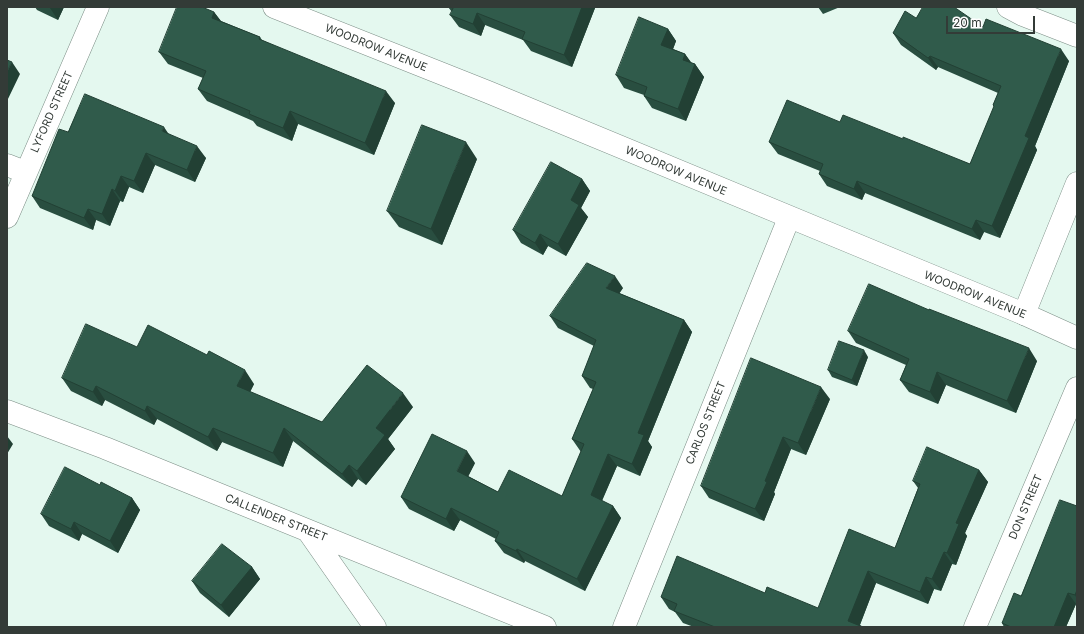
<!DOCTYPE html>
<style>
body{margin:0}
#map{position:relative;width:1084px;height:634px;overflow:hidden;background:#e4f8ef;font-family:Inter,sans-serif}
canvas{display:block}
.frame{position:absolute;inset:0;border:8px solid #333b37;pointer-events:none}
.scale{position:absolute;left:946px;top:16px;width:89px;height:18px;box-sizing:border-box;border:2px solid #333b37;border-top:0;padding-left:5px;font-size:12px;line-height:14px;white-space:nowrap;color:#333b37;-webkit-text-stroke:3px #fff;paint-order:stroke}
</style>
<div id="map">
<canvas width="1084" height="634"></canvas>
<div class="frame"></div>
<div class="scale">20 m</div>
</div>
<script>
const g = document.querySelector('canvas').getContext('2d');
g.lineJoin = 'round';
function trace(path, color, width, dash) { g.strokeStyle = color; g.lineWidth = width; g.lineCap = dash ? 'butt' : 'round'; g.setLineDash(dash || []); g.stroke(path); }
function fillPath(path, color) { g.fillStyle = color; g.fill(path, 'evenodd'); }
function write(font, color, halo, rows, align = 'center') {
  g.font = font + ' Inter,sans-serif'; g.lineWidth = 4; g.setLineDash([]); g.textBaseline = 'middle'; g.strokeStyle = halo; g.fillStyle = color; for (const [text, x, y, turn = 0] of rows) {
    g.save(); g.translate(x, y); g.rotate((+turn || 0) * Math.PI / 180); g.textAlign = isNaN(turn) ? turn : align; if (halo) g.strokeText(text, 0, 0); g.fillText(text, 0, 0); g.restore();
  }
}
const minor = new Path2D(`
 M1008 7 1023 15 1077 36
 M7 165 25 172
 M7 217 98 7
 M1024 314 1077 183
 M7 411 105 448 545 627
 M308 531 375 627
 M624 627 789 218
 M975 627 1077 388`);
const tertiary = new Path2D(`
 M274 7 488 92 1024 314 1077 338`);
trace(minor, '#7c8e86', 23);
trace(tertiary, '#7c8e86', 23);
trace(minor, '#fff', 22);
trace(tertiary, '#fff', 22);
fillPath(new Path2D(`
 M35 7H64L58 20 37 10Z
 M448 7H595V8L572 67 531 51 523 40 485 25 481 36 459 27 450 15 452 12Z
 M818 7H840L823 14Z
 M214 12 221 21 260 37 262 40 395 103 374 155 298 124 292 141 257 126 253 121 207 101 198 89 203 78 168 64 159 52Z
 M916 18 983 27 1069 61 1035 146 1037 150 1000 238 984 232 980 240 865 193 862 200 827 186 819 174 820 171 778 154 769 142 840 122 903 139 970 164 994 107 993 105 998 93 938 67 936 70 901 45 893 33Z
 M668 29 676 41 673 49 685 54 691 63 695 64 704 77 686 121 652 108 644 96V95L624 88 616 75Z
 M68 132 169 134 206 158 195 182 155 165 143 193 129 187 123 202 120 201 110 226 96 220 93 230 40 208 32 196Z
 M477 159 442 245 399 227 387 211Z
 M582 179 590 191 581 208 588 217 566 256 548 246 543 255 521 243 513 230Z
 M623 288 619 293 684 320 692 332 648 441 652 447 640 476 617 466 602 501 613 506 621 518 585 591 525 561 524 563 504 553 495 541 496 539 460 520 454 531 409 509 401 497 475 463 468 476 498 492 562 496 581 452 572 439 593 389 590 388 582 376 594 346 558 328 550 316Z
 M848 331 1037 361 1016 413 946 385 938 404 909 392 900 380 906 365 856 343Z
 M137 347 254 384 250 392 322 422 413 407 388 439 395 449 366 485 358 479 352 487 293 441 283 467 222 442 217 451 157 419 154 425 105 400 102 406 71 391 62 378Z
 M868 357 857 386 832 377 828 370Z
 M830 399 806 455 791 449 774 492 775 494 764 521 709 498 701 486Z
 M979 470 988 482 965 533 967 536 956 565 952 564 941 591 934 589 928 604 876 583 860 625 863 627H694L683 623 675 612 669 609 661 597 818 608 895 548 918 488 913 481Z
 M100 485 132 498 140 510 118 553 82 534 79 541 49 526 41 514Z
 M1077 506V604H1076L1066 627H1004L1002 623 1021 596Z
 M252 567 260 579 229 617 200 593 192 581Z`), '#294e40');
fillPath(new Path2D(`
 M50 7H64L58 20 50 8Z
 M582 7H595V8L572 67 564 55Z
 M214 12 223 24 212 18Z
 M477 13 485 25 481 36 473 24Z
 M668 29 676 41 670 57 661 45Z
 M1061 49 1069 61 1035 146 1037 150 1000 238 992 226 1025 136Z
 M685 54 694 66 683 60Z
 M930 56 938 67 936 70 928 58Z
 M12 62 20 74 7 101V72Z
 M695 64 704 77 686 121 678 109Z
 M386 91 395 103 374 155 365 143Z
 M290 111 298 124 292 141 283 128Z
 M164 127 172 139 162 131Z
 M466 142 477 159 442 245 431 229Z
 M197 146 206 158 195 182 187 170Z
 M146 153 155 165 143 193 134 181Z
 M121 176 129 187 123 202 115 191Z
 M582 179 590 191 581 208 588 217 566 256 558 244 571 200Z
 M857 181 865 193 862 200 854 189Z
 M112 189 120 201 110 226 102 214Z
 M88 209 96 220 93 230 84 218Z
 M976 220 984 232 980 240 972 229Z
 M540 234 548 246 543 255 535 243Z
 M615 276 623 288 615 300 606 288Z
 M684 320 692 332 648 441 652 447 640 476 632 464 638 433Z
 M1029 348 1037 361 1016 413 1007 401Z
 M864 350 868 357 857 386 852 380Z
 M245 370 254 384 246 400 237 386Z
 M937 372 946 385 938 404 930 392Z
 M96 386 105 400 102 406 93 392Z
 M821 387 830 399 806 455 798 443Z
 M403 393 413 407 388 439 395 449 366 485 357 471 376 428Z
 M147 406 157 419 154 425 145 411Z
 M213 428 222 442 217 451 208 437Z
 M284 428 293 441 283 467 273 453Z
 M7 436 13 444 7 454Z
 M783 437 791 449 774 492 775 494 764 521 755 509 765 481Z
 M467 451 475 463 465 483 457 471Z
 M608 454 617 466 599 507 591 495Z
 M349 465 358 479 352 487 342 474Z
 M979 470 988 482 965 533 967 536 956 565 947 553 956 523Z
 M132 498 140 510 118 553 110 541Z
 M613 506 621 518 585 591 577 579Z
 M451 508 460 520 454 531 446 519Z
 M74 522 82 534 79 541 71 529Z
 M517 549 525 561 524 563 516 551Z
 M944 552 952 564 941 591 932 579Z
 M252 567 260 579 229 617 221 605Z
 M868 571 876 583 859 627 848 621Z
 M926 577 934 589 928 604 920 592Z
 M1077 590V599L1075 595Z
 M1068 593 1076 604 1066 627H1054Z`), '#224034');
const building = new Path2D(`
 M177 7H202L214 12 212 18 260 37 259 39 386 91 365 143 290 111 283 128 249 114 250 111 198 89 206 71 159 52Z
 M454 7H582L564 55 522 39 525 32 477 13 473 24 450 15Z
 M923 7H954L983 27 986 19 1061 49 1025 136 1029 138 992 226 976 220 972 229 857 181 854 189 819 174 823 164 769 142 787 100 840 122 843 115 903 139V137L970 164 994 106 993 105 1001 86 930 56 928 58 893 33 905 11 916 18Z
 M639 17 668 29 661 45 685 54 683 60 695 64 678 109 644 96 647 87 616 75Z
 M7 60 12 62 7 72Z
 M85 94 164 127 162 131 197 146 187 170 146 153 134 181 121 176 115 191 112 189 102 214 88 209 84 218 32 196 59 129 68 132Z
 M422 125 466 142 431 229 387 211Z
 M551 162 582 179 571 200 579 205 558 244 540 234 535 243 513 230Z
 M587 263 615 276 606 288 684 320 638 433 644 435 632 464 608 454 591 495 613 506 577 579 517 549 516 551 495 541 499 532 451 508 446 519 401 497 432 434 467 451 457 471 498 492 509 470 562 496 584 444 572 439 596 382 582 376 596 340 550 316Z
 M869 284 929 310V309L1029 348 1007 401 937 372 930 392 900 380 909 359 848 331Z
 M86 324 137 347 148 325 207 355 209 351 245 370 237 386 322 422 367 365 403 393 376 428 385 435 357 471 349 465 342 474 284 428 273 453 213 428 208 437 147 406 145 411 96 386 93 392 62 378Z
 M839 341 864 350 852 380 828 370Z
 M751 358 821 387 798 443 783 437 765 481 767 482 755 509 701 486Z
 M927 447 979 470 956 523 959 524 947 553 944 552 932 579 926 577 920 592 868 571 848 621 863 627H715L674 611 677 604 661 597 677 556 765 593 767 587 818 608 849 529 895 548 920 484 913 481Z
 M65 467 100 485 101 482 132 498 110 541 74 522 71 529 41 514Z
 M1060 500 1077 506V590L1075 595 1068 593 1054 627H1011L1002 623 1014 593 1021 596Z
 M222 544 252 567 221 605 192 581Z`);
fillPath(building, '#305b4b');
trace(building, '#224034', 1);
write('11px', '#333b37', '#fff', [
 ["WOODROW AVENUE",376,48,22],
 ["LYFORD STREET",52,112,-66],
 ["WOODROW AVENUE",676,171,23],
 ["WOODROW AVENUE",975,295,22],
 ["CARLOS STREET",706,423,-68],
 ["DON STREET",1026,507,-67],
 ["CALLENDER STREET",276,518,22]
]);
</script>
